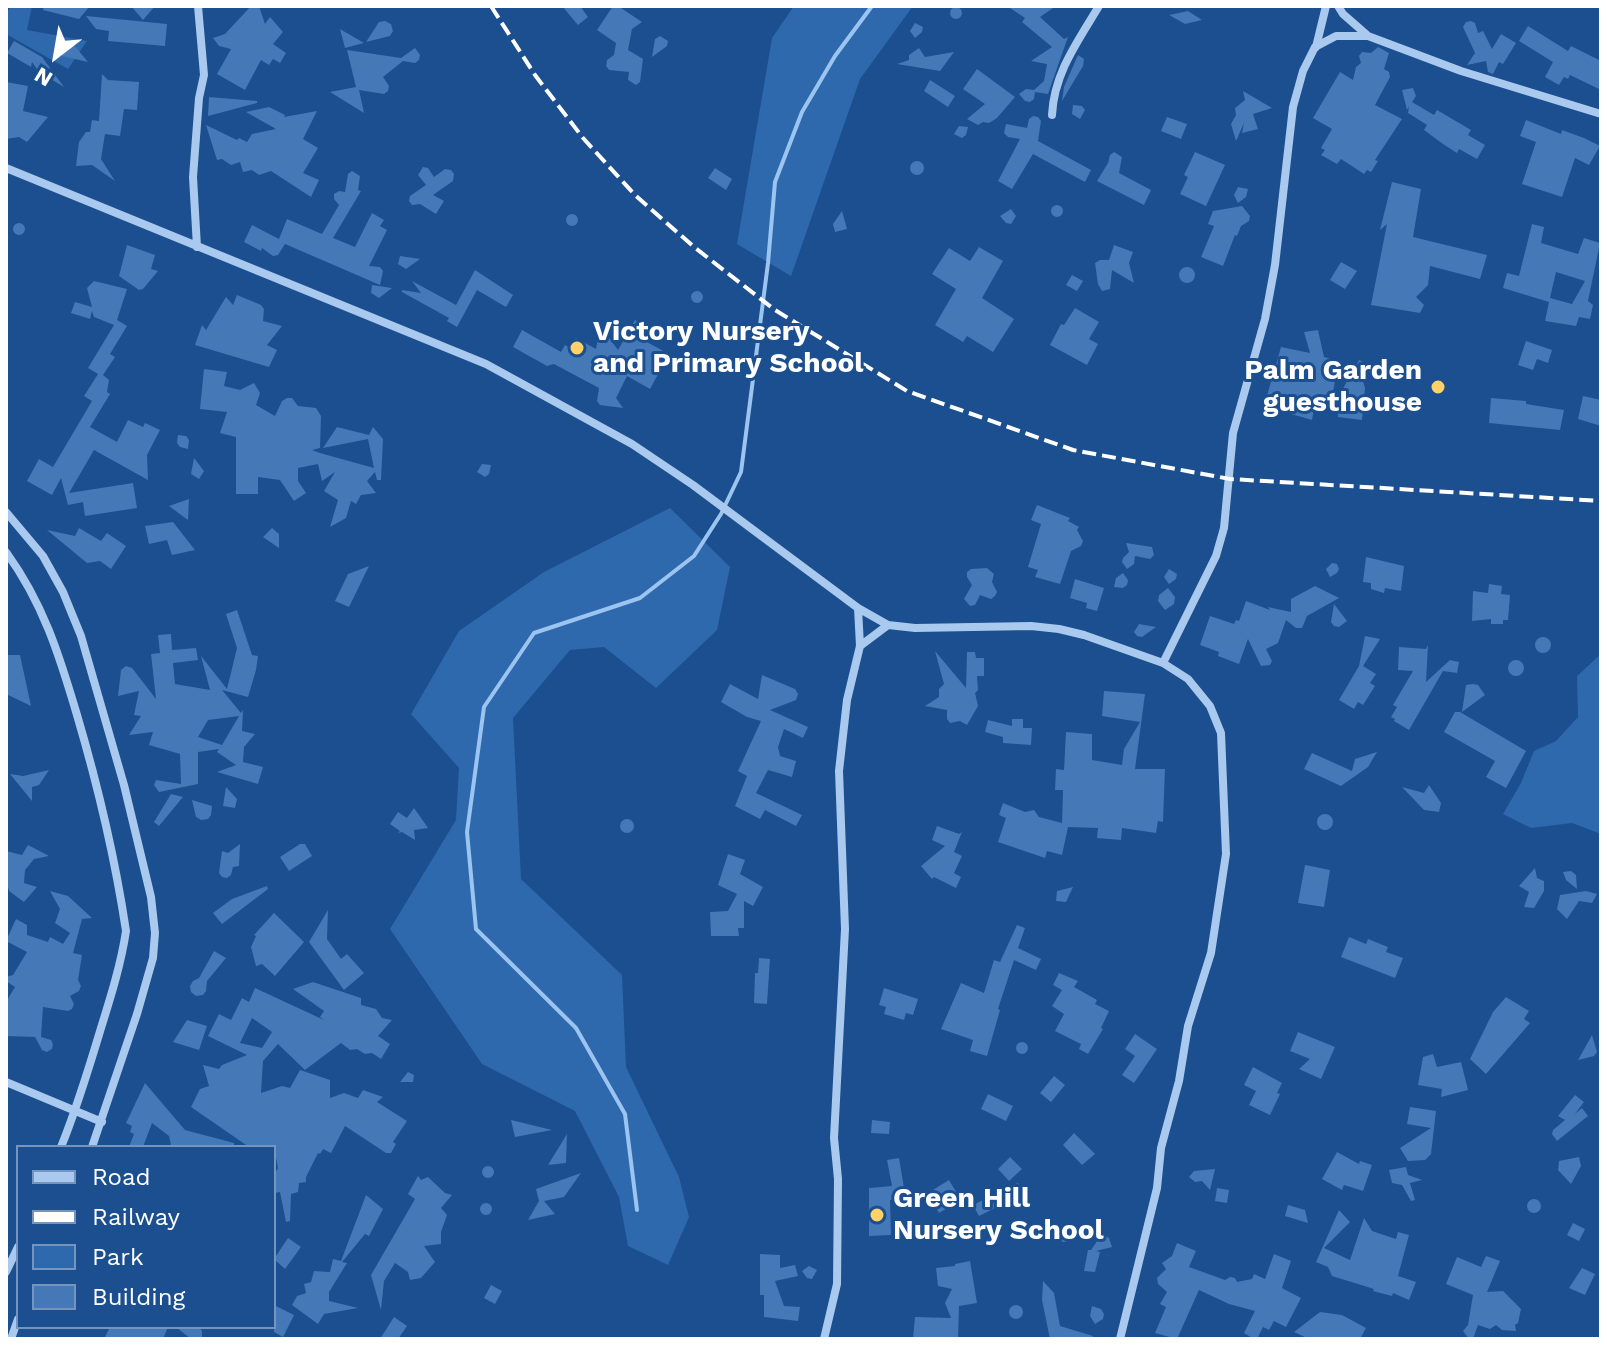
<!DOCTYPE html>
<style>
body{margin:0}
#map{position:relative;width:1607px;height:1345px;overflow:hidden;background:#1b4f8f;font-family:"Work Sans",sans-serif}
canvas{display:block}
.frame{position:absolute;inset:0;border:8px solid #fff;pointer-events:none}
.legend{position:absolute;left:16px;top:1145px;width:260px;height:184px;box-sizing:border-box;background:#1b4f8f;border:2px solid #7695bc;margin:0;padding:10px 14px;list-style:none;font-size:24px;color:#fff}
.legend li{display:flex;align-items:center;gap:16px;height:40px}
.legend b{width:40px;border:2px solid #7695bc}
.north{position:absolute;left:16px;top:16px;width:80px;height:80px;-webkit-text-stroke:6px #1b4f8f;paint-order:stroke;rotate:211deg;font-size:22px;font-weight:700;line-height:32px;text-align:center;color:#fff}
.north::after{content:'';display:block;margin:auto;width:28px;height:36px;background:#fff;clip-path:polygon(50% 0,100% 100%,50% 72%,0 100%)}
</style>
<div id="map">
<canvas width="1607" height="1345"></canvas>
<div class="frame"></div>
<ul class="legend">
<li><b style="height:10px;background:#a9c9ee"></b>Road</li>
<li><b style="height:10px;background:#fff"></b>Railway</li>
<li><b style="height:22px;background:#2e69ad"></b>Park</li>
<li><b style="height:22px;background:#4478b7"></b>Building</li>
</ul>
<div class="north">N</div>
</div>
<script>
const g = document.querySelector('canvas').getContext('2d');
g.lineJoin = 'round';
function fillPath(path, color) { g.fillStyle = color; g.fill(path, 'evenodd'); }
function trace(path, color, width, dash) { g.strokeStyle = color; g.lineWidth = width; g.lineCap = dash ? 'butt' : 'round'; g.setLineDash(dash || []); g.stroke(path); }
function write(font, color, halo, rows, align = 'center') {
  g.font = font + ' "Work Sans",sans-serif'; g.lineWidth = 6; g.setLineDash([]); g.textBaseline = 'middle'; g.strokeStyle = halo; g.fillStyle = color; for (const [text, x, y, turn = 0] of rows) {
    g.save(); g.translate(x, y); g.rotate((+turn || 0) * Math.PI / 180); g.textAlign = isNaN(turn) ? turn : align; if (halo) g.strokeText(text, 0, 0); g.fillText(text, 0, 0); g.restore();
  }
}
fillPath(new Path2D(`
 M11 6H32L27 30 87 41 68 69 6 34V14Z
 M794 6H913L860 79 791 276 737 244 772 38Z
 M670 508 730 567 717 630 656 688 604 647 570 650 513 718 521 879 622 975 626 1067 679 1177 689 1217 668 1265 628 1246 619 1197 575 1111 482 1064 390 929 456 820 459 768 411 714 459 631 544 572Z
 M1601 654V834L1572 823 1531 828 1503 814 1521 783 1534 751 1556 741 1578 717 1577 676Z`), '#2e69ad');
trace(new Path2D(`
 M637 1210 625 1114 576 1028 476 929 467 832 484 707 534 633 640 598 694 556 721 514 741 472 768 263 775 182 802 112 835 56 872 6`), '#9cc4f0', 4);
fillPath(new Path2D(`
 M44 6H90L79 19 43 10Z
 M131 6H155L143 20Z
 M251 6H259L265 24 270 17 283 32 273 44 286 53 280 63 273 59 269 65 261 60 245 90 217 74 231 49 219 46 213 38 225 34Z
 M562 6H580L588 17 578 25Z
 M613 6H618L642 22 632 29 628 50 643 59 640 82 636 85 628 80 629 72 609 70 606 66 607 60 614 55 616 43 597 30Z
 M1007 6H1056L1040 17 1064 39 1068 37 1048 94 1035 92 1034 99 1030 102 1025 101 1019 94 1026 89 1034 90 1044 81 1047 64 1031 61 1052 47 1022 22 1025 18Z
 M950 13a6 6 0 1 1 12 0a6 6 0 1 1-12 0Z
 M1188 11 1202 20 1185 24 1169 15Z
 M86 16 167 24 165 46 108 41 109 31 96 29Z
 M385 21 391 24 393 31 390 36 366 42 379 22Z
 M1471 21 1475 23 1478 33 1483 31 1492 49 1501 34 1516 43 1503 64 1499 62 1493 74 1488 72 1486 61 1467 65 1475 53 1463 27 1466 22Z
 M915 23 923 27 922 32 915 38 910 31Z
 M1528 26 1568 51 1571 46 1601 61V90L1570 75 1568 79 1564 77 1559 85 1545 77 1553 62 1519 41Z
 M340 29 364 43 345 48Z
 M660 36 668 41 667 46 652 57 655 39Z
 M14 41 42 57 64 87 39 72 32 62 31 67 7 53Z
 M67 43 73 44 88 62 62 56 63 47Z
 M1378 47 1389 53 1384 69 1389 72 1390 77 1375 105 1402 119 1375 160 1378 161 1371 172 1367 170 1364 174 1341 159 1337 164 1321 155 1325 150 1321 148 1332 129 1313 118 1340 72 1353 80 1356 67 1361 63 1359 56 1362 52 1371 53Z
 M415 48 420 55 419 60 415 63 403 61 383 77 389 86 388 91 384 94 359 90 364 113 330 92 356 87 347 50 401 58Z
 M919 48 925 57 954 52 940 71 897 64 909 60V55Z
 M1078 55 1084 59 1083 66 1062 101 1064 87Z
 M977 69 1015 97 997 118 989 123 983 122 978 125 967 119 985 104 963 89Z
 M102 74 108 80 139 82 137 110 124 109 120 136 105 134 101 159 115 181 92 165 76 166 79 142 86 132H90L92 120 99 121Z
 M930 80 955 96 948 107 924 91Z
 M6 82 28 86 23 111 48 117 27 142 19 137 6 139Z
 M1413 88 1416 96 1412 102 1434 115 1437 110 1471 130 1468 135 1485 145 1477 159 1459 149 1457 153 1443 144 1424 130 1427 125 1408 113 1409 106 1407 110 1402 90Z
 M1243 91 1272 108 1253 114 1258 129 1242 133 1244 123 1236 141 1231 124 1236 115 1235 108 1245 100Z
 M209 97 257 101V103L208 116Z
 M1073 105 1082 106 1085 110 1080 119 1072 114Z
 M269 107 285 115 284 117 317 111 303 139 318 148 303 173 319 180 311 197 271 171 259 175 252 170 243 172 240 162 231 165 222 159 217 160 206 125 237 140 239 138 247 142 252 134 276 129 246 112Z
 M1033 116 1038 117 1041 121 1038 141 1091 170 1085 182 1033 154 1012 189 998 181 1020 139 1008 137 1004 133 1006 124 1027 128 1029 119Z
 M1167 117 1187 124 1181 139 1161 131Z
 M1526 120 1561 134 1562 130 1584 138 1600 146 1589 165 1575 158 1562 197 1522 184 1536 142 1520 136Z
 M959 126 968 127 966 135 962 138 954 134Z
 M1114 152 1122 157 1119 173 1151 190 1144 205 1097 181 1108 163 1110 155Z
 M1195 152 1225 165 1206 206 1180 194 1188 177 1184 175Z
 M910 168a7 7 0 1 1 14 0a7 7 0 1 1-14 0Z
 M423 167 428 168 434 177 445 169 451 170 454 174 453 181 433 195 444 201 436 214 420 204 412 205 409 201 410 196 426 185 418 175Z
 M715 168 732 179 726 190 708 178Z
 M352 171 360 176 358 190 361 191 333 238 355 247 372 213 384 220 380 226 387 230 369 266 380 267 383 271 380 285 285 244 278 255 273 256 262 248 261 251 244 242 252 225 279 239 287 219 322 234 339 205 334 199V194L339 191 345 192 348 174Z
 M1392 182 1421 189 1413 237 1487 255 1480 279 1430 266 1428 285 1416 297 1424 305 1420 313 1371 305 1387 224 1380 230Z
 M1238 187 1248 189 1246 197 1238 203 1234 195Z
 M1051 211a6 6 0 1 1 12 0a6 6 0 1 1-12 0Z
 M1242 206 1250 216 1249 221 1241 226 1237 236 1235 235 1223 266 1201 257 1214 226 1208 224 1213 211Z
 M1011 209 1016 216 1011 224 1006 223 1000 216Z
 M842 211 847 229 835 232 833 224Z
 M566 220a6 6 0 1 1 12 0a6 6 0 1 1-12 0Z
 M13 229a6 6 0 1 1 12 0a6 6 0 1 1-12 0Z
 M1532 224 1544 227 1541 243 1578 254 1584 238 1600 243 1588 301 1593 305 1590 319 1579 317 1576 326 1545 321 1549 302 1503 288 1507 273 1519 276ZM1556 272 1585 281 1572 304 1550 298Z
 M127 245 155 255 151 269 158 271 143 289 139 290 119 276Z
 M1114 245 1133 252 1129 263 1134 283 1112 270 1110 289 1102 291 1098 284 1095 263 1100 260H1109Z
 M979 247 1003 261 982 298 1014 319 993 352 967 336 963 342 935 325 956 289 932 274 949 248 970 261Z
 M400 256 420 259 406 269 398 264Z
 M1341 262 1357 271 1345 289 1330 280Z
 M1179 275a8 8 0 1 1 16 0a8 8 0 1 1-16 0Z
 M475 270 513 295 506 307 477 290 457 327 447 321 449 318 402 292V290L421 293 412 281 456 305Z
 M1072 275 1083 281 1077 291 1066 285Z
 M94 281 127 289 117 320 127 326 110 354 115 357 103 375 109 380 107 392 110 394 90 427 117 442 128 420 143 427 145 423 160 430 147 455 148 480 94 450 69 493 133 483 137 508 85 516 83 502 68 505 61 478 52 495 27 481 39 459 53 467 92 401 84 396 98 374 88 368 114 325 94 317 92 311 90 319 71 313 75 302 92 307 87 288Z
 M372 285 392 288 379 298 371 293Z
 M691 297a6 6 0 1 1 12 0a6 6 0 1 1-12 0Z
 M237 295 261 305 264 309 263 321 282 326 267 345 277 350 269 367 195 345 202 325 206 330 226 297 233 305Z
 M1075 308 1099 322 1089 339 1098 344 1087 365 1050 345 1061 324 1064 325Z
 M635 320 651 330 645 341 669 354 650 389 627 376 616 398 623 408 600 405 597 401 599 388 554 364 547 366 513 347 522 330 561 352 565 345 570 348 576 338 596 349 598 337 602 335H607L618 350Z
 M1318 330 1324 357 1339 361 1331 402 1316 399 1312 420 1264 406 1281 347 1310 353 1304 332Z
 M1526 341 1552 350 1548 363 1537 359 1533 370 1518 365Z
 M1359 360 1371 366 1363 381 1365 388 1362 420 1338 417 1339 404 1335 403Z
 M204 369 227 372 224 386 240 390 254 383 260 393 256 405 275 416 282 401 287 398H292L298 406 316 408 321 416 320 448 312 450 320 453 374 468 368 439 323 448 337 427 369 435 373 427 383 439 381 480H377L375 472 367 481 376 493 361 495 356 504 351 501 346 518 330 527 338 500 324 491 335 472 322 481 318 464 298 468V481L306 493 294 501 280 480 258 477V494H236V437L220 433 227 412 200 409Z
 M1583 396 1601 400V426L1578 419Z
 M1491 398 1526 401V404L1564 410 1560 430 1489 423Z
 M178 435 186 436 189 440 188 449 180 447 177 443Z
 M194 458 204 471 199 479 191 474Z
 M482 464 491 465 489 474 485 477 477 472Z
 M189 499 188 520 169 506Z
 M1037 505 1070 518 1068 521 1079 527 1077 530 1083 541 1081 546 1071 551 1060 584 1035 577 1038 570 1028 567 1041 524 1031 520Z
 M173 522 195 550 172 555 167 540 149 544 145 526Z
 M79 528 101 541 107 533 126 546 111 569 100 561 87 563 47 530 75 536Z
 M272 528 279 534V548L263 537Z
 M1126 543 1152 547 1154 555 1150 559 1135 556 1134 564 1127 569 1122 562 1123 558 1129 552Z
 M1366 557 1404 566 1401 591 1385 588 1384 593 1371 589V583L1363 582Z
 M1332 563 1337 564 1339 569 1337 573 1330 577 1326 569Z
 M369 566 349 607 335 601 348 574Z
 M987 568 994 574 992 582 997 592 995 596 991 599 980 595 975 605 970 606 964 599 972 585 967 577V572L971 569Z
 M1169 569 1177 574 1176 579 1169 584 1164 577Z
 M1123 573 1128 580 1127 585 1123 588 1114 587 1116 578Z
 M1075 579 1104 588 1097 611 1086 608 1087 603 1070 598Z
 M1489 584 1502 586 1501 594 1510 595 1508 620H1503V624H1491V619L1472 621 1473 591 1488 593Z
 M1315 586 1339 598 1307 616 1302 628H1296L1286 620 1278 643 1266 649 1272 661 1270 665 1261 666 1248 639 1239 664 1218 656 1219 652 1200 645 1210 616 1234 624 1236 620 1239 621 1246 601 1270 610 1268 607 1291 612V599Z
 M1168 588 1175 597 1174 604 1165 610 1158 601 1159 595Z
 M1334 604 1347 621 1339 627 1334 626 1331 622Z
 M237 610 252 655 258 656 256 670 248 697 222 690 241 713 243 710 242 731 255 734 244 747 243 762 263 767 258 784 217 772 236 765 217 752 219 749 198 752V784L159 792 154 785 156 780 181 784 180 754 149 745 153 732 129 735 141 716 134 715 139 691 118 696 121 670 126 666 132 668 156 699 151 654 160 653 158 635 171 634 172 650 196 648 198 660 173 663 175 684 210 690 201 656 227 689 237 648 226 614ZM239 716 222 745 198 737 208 720Z
 M1139 624 1156 627 1142 637 1137 636 1134 632Z
 M1365 636 1380 639 1363 666 1376 674 1370 683 1375 686 1363 705 1358 702 1354 709 1339 700 1359 666Z
 M1535 645a8 8 0 1 1 16 0a8 8 0 1 1-16 0Z
 M1428 645 1426 682 1450 660 1459 662 1457 673 1443 671 1409 730 1394 721 1395 719 1391 717 1397 707 1393 705 1413 671 1398 670 1399 647 1426 649Z
 M935 651 966 688 967 652H975L976 658H984V676H977L978 690 975 693 978 706 967 725 960 721 950 723 947 719V710L925 706 939 697V689L944 684Z
 M6 655H20L31 706 6 694Z
 M1508 668a8 8 0 1 1 16 0a8 8 0 1 1-16 0Z
 M762 675 795 689 798 694 796 700 770 710 808 727 803 738 784 729 778 747 780 756 796 761 792 777 768 770 756 793 802 815 796 826 765 810 760 819 735 806 747 776 738 771 761 721 747 717 721 702 730 684 758 699Z
 M1473 684 1478 685 1485 695 1462 712 1466 685Z
 M1104 691 1145 694 1135 769H1165L1163 822 1158 821 1156 833 1122 828 1121 840 1097 838 1098 828 1068 827 1062 855 1047 851 1045 858 998 842 1006 818 999 815 1003 803 1025 812 1034 810 1039 817 1062 823 1063 790H1055L1056 769 1064 770 1066 732 1092 734V760L1122 765 1124 749 1140 722 1102 716Z
 M1455 712H1460L1526 751 1506 788 1486 777 1495 761 1444 732Z
 M1012 719H1023V728H1032L1031 745 1003 743V737L985 732 988 720 1012 726Z
 M1377 752 1368 767 1341 786 1304 769 1312 753 1352 771 1355 759Z
 M49 770 39 785 32 787V801L10 774 23 776Z
 M1429 785 1441 803 1439 812 1424 810 1402 787 1424 793Z
 M226 787 237 799 235 808 223 806Z
 M171 794 183 797 159 826 154 822Z
 M192 800 212 806 211 815 208 819 201 820 196 817Z
 M414 808 428 828 414 830 415 840 402 832 398 833 400 831 390 824 398 812 407 818Z
 M1317 822a8 8 0 1 1 16 0a8 8 0 1 1-16 0Z
 M620 826a7 7 0 1 1 14 0a7 7 0 1 1-14 0Z
 M937 826 959 834 962 832 954 852 962 856 954 873 961 877 956 888 934 877 932 879 921 866 945 846 932 840Z
 M240 844 239 866 233 867 231 875 227 878 222 877 219 873 222 851 228 853Z
 M300 844H305L312 856 289 871 280 857Z
 M28 845 49 856 34 859 25 870 24 883 37 887 24 902 9 891 6 879V851L22 855Z
 M728 854 745 860 740 874 763 887 753 906 744 901V928H738L739 936H711L710 912 728 911 737 894 718 885Z
 M1305 865 1330 870 1324 907 1298 903Z
 M1535 868 1537 878 1544 881V891L1534 908 1524 907 1529 892 1519 886Z
 M1571 871 1576 875 1577 889 1566 880 1563 872Z
 M267 886 268 889 222 924 213 913 232 899Z
 M1073 887 1066 902 1056 901 1057 891Z
 M50 891 68 896 92 918 82 919 73 953 82 955 78 980 81 986 79 991 70 996 74 1004 72 1009 68 1011 43 1007 41 1037 51 1040 53 1044 52 1049 47 1052 42 1050 35 1037 6 1036V1002L15 987 6 981V977L13 975 27 952 6 941 16 919 27 925V935L48 942 50 937 63 944 70 933 55 923 60 909Z
 M1586 891 1597 894 1592 903 1579 901 1567 919 1557 909 1560 895Z
 M328 910 327 939 341 959 347 954 364 973 344 990 309 942Z
 M274 913 304 942 275 976 262 964 256 966 251 947 256 936 254 935Z
 M1017 925 1025 928 1018 948 1041 959 1036 970 1014 960 998 1009 1000 1010 987 1056 970 1051 973 1040 941 1029 961 983 984 993 994 960 1000 962Z
 M1349 937 1366 944 1368 939 1388 947 1386 952 1403 958 1395 978 1341 957Z
 M214 951 226 958 207 981 206 991 203 995 196 996 191 992 190 986 193 981 199 978Z
 M759 958 770 959 767 1004 754 1003 755 973H758Z
 M1059 973 1078 981 1074 987 1097 1000 1095 1004 1109 1011 1101 1028 1103 1029 1088 1054 1079 1049 1081 1044 1055 1031 1064 1014 1052 1006 1062 990 1053 985Z
 M313 982 361 998V1005L376 1009 382 1018 392 1020 378 1036 390 1044 381 1059 372 1053 365 1054 357 1049 350 1050 341 1043 305 1070 278 1044 263 1061 261 1093 282 1086 290 1088 300 1070 330 1080V1098L344 1093 358 1098 363 1090 383 1097 377 1102 407 1121 393 1142 396 1144 391 1153H386L345 1126 331 1153 323 1149 320 1154 318 1153 306 1177V1182L299 1183 298 1192 291 1194 290 1221 286 1222 280 1192 274 1193V1175L278 1168 274 1147H249L191 1107 200 1089 209 1086 203 1065 219 1069 222 1065 247 1055 208 1036 219 1014 231 1020 242 998 249 1002 255 988 324 1020 320 1017 324 1011 293 989ZM252 1018 272 1032 262 1048 240 1043Z
 M884 988 918 999 913 1015 906 1013 904 1020 884 1014 886 1007 879 1005Z
 M1506 997 1529 1011 1524 1019 1530 1023 1486 1074 1470 1059 1493 1012Z
 M187 1020 207 1026 199 1050 173 1042Z
 M1298 1032 1335 1047 1321 1079 1299 1069 1310 1059 1290 1051Z
 M1135 1034 1157 1049 1134 1083 1122 1075 1135 1056 1125 1049Z
 M1592 1035 1597 1052 1594 1056 1578 1060Z
 M1016 1048a6 6 0 1 1 12 0a6 6 0 1 1-12 0Z
 M1433 1054 1437 1067 1461 1062 1468 1090 1441 1097 1442 1089 1418 1085 1423 1057Z
 M1253 1067 1282 1083 1277 1093 1280 1094 1270 1115 1249 1105 1256 1091 1244 1085Z
 M408 1072 414 1075 413 1082H400Z
 M1054 1076 1065 1085 1051 1102 1040 1093Z
 M145 1083 185 1130 234 1143V1147H175L171 1145 169 1136 152 1123 143 1147H129L134 1134 130 1132 132 1126 126 1123Z
 M988 1094 1013 1106 1006 1121 981 1109Z
 M1575 1095 1584 1102 1575 1114 1582 1108 1588 1116 1557 1141 1552 1134 1553 1130 1565 1120 1558 1116Z
 M1410 1107 1436 1111 1431 1154 1425 1160 1408 1161 1400 1148 1431 1128 1407 1124Z
 M511 1120 552 1130 515 1137Z
 M872 1120 890 1122 889 1134 871 1133Z
 M1074 1133 1095 1154 1082 1165 1063 1145Z
 M567 1134 566 1163 548 1165Z
 M1337 1152 1359 1164 1360 1161 1372 1165 1363 1191 1344 1185 1342 1190 1322 1179Z
 M1010 1157 1022 1169 1009 1181 998 1169Z
 M1579 1157 1581 1166 1571 1184 1558 1170 1559 1161Z
 M899 1158 906 1200H890L891 1235 869 1236V1188L892 1186 887 1160Z
 M482 1172a6 6 0 1 1 12 0a6 6 0 1 1-12 0Z
 M1406 1167 1408 1175 1422 1180 1410 1183 1415 1200 1411 1201 1402 1185 1392 1183 1389 1170Z
 M1215 1169 1210 1190 1202 1181 1195 1182 1189 1177 1194 1171Z
 M581 1173 564 1197 544 1201 555 1214 528 1220 539 1201 536 1189Z
 M418 1176 421 1180 428 1177 445 1193 452 1195 441 1208 447 1215 441 1232V1244L424 1246 435 1262 421 1278 410 1280 408 1272 395 1263 384 1281 381 1310 371 1275 415 1199 408 1194Z
 M949 1180 961 1200 939 1213 928 1193Z
 M1018 1183 1023 1194 979 1216 973 1205Z
 M1217 1188 1229 1190 1227 1203 1215 1201Z
 M366 1195 383 1209 369 1236 365 1234 342 1262 347 1263 329 1292V1301L358 1308 324 1314 318 1324 292 1305 297 1296 306 1293 304 1284 311 1282 314 1271 330 1272 333 1259 341 1261Z
 M1527 1206a7 7 0 1 1 14 0a7 7 0 1 1-14 0Z
 M480 1209a6 6 0 1 1 12 0a6 6 0 1 1-12 0Z
 M1288 1205 1305 1210 1308 1223 1285 1216Z
 M1339 1210 1350 1222 1324 1248 1350 1260 1364 1218 1372 1231 1396 1239 1398 1232 1409 1235 1398 1276 1416 1282 1409 1300 1393 1293 1392 1296 1373 1291 1374 1289 1332 1276 1328 1267 1316 1262Z
 M1573 1223 1585 1229 1579 1241 1567 1235Z
 M1057 1235a7 7 0 1 1 14 0a7 7 0 1 1-14 0Z
 M1105 1236 1109 1238 1112 1247 1096 1251 1100 1252 1095 1272 1084 1271 1088 1250H1091L1100 1237Z
 M288 1238 301 1247 285 1269 274 1259Z
 M1177 1243 1196 1251 1189 1267 1225 1280 1230 1277 1235 1278 1237 1282 1252 1279 1254 1274 1265 1279 1274 1254 1291 1261 1282 1288 1301 1298 1286 1327 1274 1321 1269 1330 1263 1327 1257 1339H1254L1244 1333 1255 1311 1229 1304 1199 1290 1177 1339 1155 1333 1166 1307 1160 1304 1167 1292 1158 1284 1157 1278 1166 1269 1162 1263 1172 1256Z
 M760 1254 780 1255V1268L795 1265 798 1276 775 1281 784 1306 800 1307 798 1321 764 1317V1295H760Z
 M1486 1256 1500 1261 1487 1292 1503 1291 1521 1309 1518 1323 1515 1325 1516 1331 1502 1330 1496 1325 1490 1329 1478 1325 1473 1339H1469L1463 1331 1468 1325 1473 1295 1446 1284 1457 1257 1481 1267Z
 M970 1261 977 1303 959 1306 958 1339H913L915 1317 951 1318 945 1303 952 1289 938 1286 936 1268 955 1266V1264Z
 M809 1266 817 1270 812 1279 807 1278 802 1271Z
 M1582 1268 1595 1274 1585 1295 1569 1288Z
 M1043 1281 1054 1293 1060 1326 1093 1336 1092 1339H1050L1042 1300Z
 M491 1285 502 1291 495 1304 484 1298Z
 M1009 1312a7 7 0 1 1 14 0a7 7 0 1 1-14 0Z
 M274 1305 294 1315 283 1337 274 1332Z
 M1092 1306 1101 1309 1104 1314 1103 1319 1095 1324 1090 1316Z
 M1320 1312 1342 1315 1366 1328 1360 1339H1309L1294 1332Z
 M394 1317 407 1326 398 1339H380Z
 M110 1327H168L163 1339H104Z
 M176 1327H199L202 1331V1339H191Z`), '#4478b7');
trace(new Path2D(`
 M1338 6 1343 14 1367 35
 M1316 47 1326 6
 M1052 115C1054 73 1078 41 1099 6
 M6 168 486 364 632 444 693 485 858 608 888 625 915 628 1031 626 1059 629 1084 635 1163 663 1188 679 1210 706 1221 733 1226 854 1211 953 1188 1026 1179 1081 1161 1148 1157 1188 1120 1339
 M197 247 193 177 199 98 204 75 198 6
 M6 512 43 556 63 592 81 636 124 785 151 897 155 933 153 958 137 1014 92 1147
 M6 552C43 603 59 654 77 715 98 786 115 858 126 931 121 964 111 996 101 1028 89 1068 77 1108 61 1147
 M860 646 888 625
 M1163 663 1216 556 1224 528 1233 433 1265 319 1275 265 1293 107 1303 71 1315 47 1336 36H1368L1461 71 1601 114
 M6 1082 102 1122
 M6 1272 18 1247
 M11 1339 18 1319
 M824 1339 837 1284 838 1179 834 1138 845 929 839 771 847 700 860 646 858 608`), '#a9c9ee', 8);
trace(new Path2D(`
 M491 6 535 75 583 138 635 195 694 247 775 310 907 391 1073 450 1230 479 1601 501`), '#fff', 4, [14, 6]);
for (const [x, y, r, color] of [
 [577,348,8,"#ffd166"],
 [1438,387,8,"#ffd166"],
 [877,1215,8,"#ffd166"]
]) { const dot = new Path2D(); dot.arc(x, y, r, 0, 2 * Math.PI); g.fillStyle = color; g.fill(dot); trace(dot, '#1b4f8f', 3); }
write('bold 28px', '#fff', '#1b4f8f', [
 ["Victory Nursery",593,332],
 ["and Primary School",593,364],
 ["Palm Garden",1422,371,"right"],
 ["guesthouse",1422,403,"right"],
 ["Green Hill",893,1199],
 ["Nursery School",893,1231]
], 'left');
</script>
